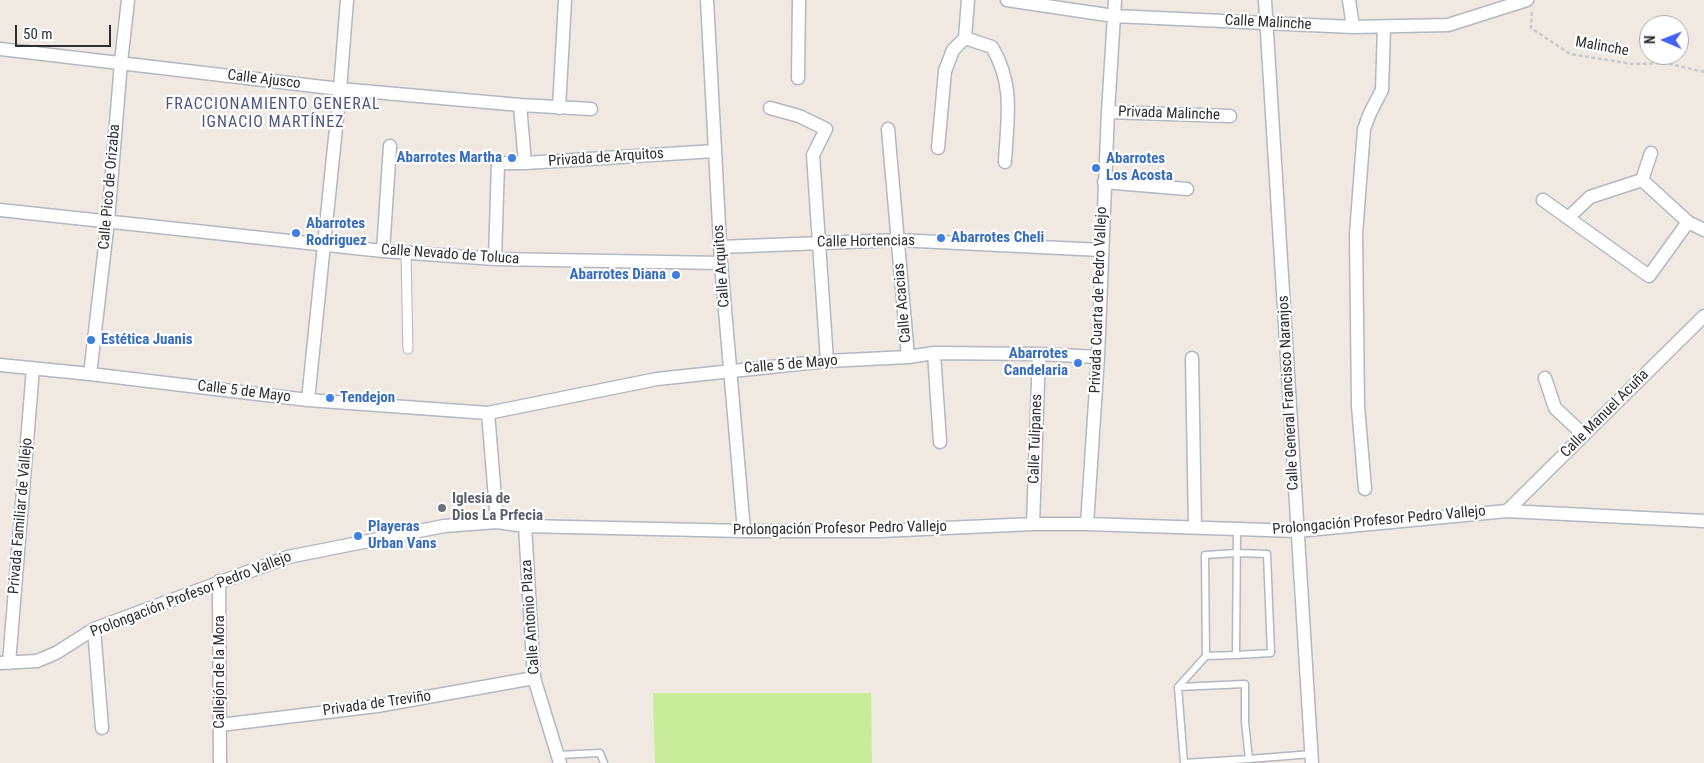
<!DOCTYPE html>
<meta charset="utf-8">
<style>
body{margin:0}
#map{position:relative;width:1704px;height:763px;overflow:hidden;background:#efe9e1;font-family:"Roboto Condensed",sans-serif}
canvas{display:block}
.north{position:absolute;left:1639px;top:15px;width:50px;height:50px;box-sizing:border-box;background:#fff;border:1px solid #ababab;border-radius:50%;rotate:271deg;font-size:14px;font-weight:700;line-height:20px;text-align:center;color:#2e2e2e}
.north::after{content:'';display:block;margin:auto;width:18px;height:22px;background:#4264fb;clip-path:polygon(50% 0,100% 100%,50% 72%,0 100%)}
.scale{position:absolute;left:15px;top:25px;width:96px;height:22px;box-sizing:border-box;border:2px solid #2e2e2e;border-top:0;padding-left:6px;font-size:15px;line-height:18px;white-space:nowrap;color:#2e2e2e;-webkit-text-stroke:4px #fff;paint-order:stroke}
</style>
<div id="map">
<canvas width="1704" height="763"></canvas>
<div class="north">N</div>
<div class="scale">50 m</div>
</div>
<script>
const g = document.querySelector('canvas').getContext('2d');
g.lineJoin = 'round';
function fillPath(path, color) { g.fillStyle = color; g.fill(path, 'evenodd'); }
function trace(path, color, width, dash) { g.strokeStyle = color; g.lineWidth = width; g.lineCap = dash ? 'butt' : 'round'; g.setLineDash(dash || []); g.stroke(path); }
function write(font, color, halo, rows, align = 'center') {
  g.font = font + ' "Roboto Condensed",sans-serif'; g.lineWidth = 4.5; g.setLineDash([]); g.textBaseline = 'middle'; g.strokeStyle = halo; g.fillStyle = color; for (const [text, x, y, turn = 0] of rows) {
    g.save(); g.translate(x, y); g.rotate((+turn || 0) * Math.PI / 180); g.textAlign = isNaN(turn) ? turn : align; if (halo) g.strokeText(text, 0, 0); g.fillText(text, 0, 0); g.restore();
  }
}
fillPath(new Path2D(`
 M653 693H871L872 763H655Z`), '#c9ec9a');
const service = new Path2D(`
 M1206 656 1205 555 1237 553 1267 554 1271 653 1236 655
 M1178 687 1245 684V722L1249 759 1184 763 1178 687 1206 656 1236 655 1237 530
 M558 755 600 753 604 763
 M1249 759 1312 754`);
const pedestrian = new Path2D(`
 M406 252 408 349`);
const minor = new Path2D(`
 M707 0 721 263 744 531
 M1007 0 1114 16 1353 27 1448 25 1527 0
 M1265 0 1312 763
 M1349 0 1353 27
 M965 38 992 47C1015 86 1007 119 1005 162
 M0 49 340 89 520 105 591 109
 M798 78 799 0
 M520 105 525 163
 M559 108 565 0
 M770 108 799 116 826 129 813 155 827 361
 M1108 112 1230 116
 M888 129 908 357
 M938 148 945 71 953 50 965 38 968 0
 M1642 180 1688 222 1704 230
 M1104 182 1187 189
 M1543 200 1649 276 1688 222
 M0 210 383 251 495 259 721 263
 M1568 218 1590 197 1642 180 1651 153
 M720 247 898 240 1101 250
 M383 251 390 146
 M495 259 498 163H525L715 151
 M934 353 940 442
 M1192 358 1195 527
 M0 365 90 374 308 400 488 413 657 379 827 361 908 357 934 353 1039 354 1098 357
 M90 374 108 221 121 62 128 0
 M1545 378 1555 408 1584 435
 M308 400 340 89 347 0
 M488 413 497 522
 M1365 489 1358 406 1356 234 1364 129 1370 113 1382 90 1384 27
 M1507 511 1704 316
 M1033 524 1039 354
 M1087 524 1098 357 1108 112 1115 0
 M525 526 534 678 560 763
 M219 581 220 763
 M94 629 102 728
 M0 663 37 661 56 653 94 629 288 557 444 526 497 522 525 526 744 531H880L1033 524H1087L1297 531 1507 511 1704 521
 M9 663 33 368
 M220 725 377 706 534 678`);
trace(service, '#b4b7c1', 9);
trace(pedestrian, '#b4b7c1', 11);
trace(minor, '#b4b7c1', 15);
trace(new Path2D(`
 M1532 12 1531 28 1570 54 1632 64 1666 63 1704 72`), '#c9c9c9', 2.5, [4, 2.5]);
trace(service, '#fff', 6);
trace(pedestrian, '#fff', 9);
trace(minor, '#fff', 12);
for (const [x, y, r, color] of [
 [512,158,5,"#3f7fe0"],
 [1096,168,5,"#3f7fe0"],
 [296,233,5,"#3f7fe0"],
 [941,238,5,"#3f7fe0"],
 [676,275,5,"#3f7fe0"],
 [91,340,5,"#3f7fe0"],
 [1078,363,5,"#3f7fe0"],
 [330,398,5,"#3f7fe0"],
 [442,508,5,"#6b7280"],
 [358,536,5,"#3f7fe0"]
]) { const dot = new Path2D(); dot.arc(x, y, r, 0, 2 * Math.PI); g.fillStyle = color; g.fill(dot); trace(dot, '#fff', 2); }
write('15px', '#2e2e2e', '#fff', [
 ["Calle Malinche",1268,23,3],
 ["Malinche",1602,47,10],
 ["Calle Ajusco",264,80,7],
 ["Privada Malinche",1169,114,2],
 ["Privada de Arquitos",606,158,-4],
 ["Calle Pico de Orizaba",110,187,-85],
 ["Calle Hortencias",866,242,-1],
 ["Calle Nevado de Toluca",450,255,4],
 ["Calle Arquitos",722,266,-94],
 ["Privada Cuarta de Pedro Vallejo",1099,300,-88],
 ["Calle Acacias",903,303,-95],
 ["Calle 5 de Mayo",791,365,-5],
 ["Calle 5 de Mayo",244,392,7],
 ["Calle General Francisco Naranjos",1289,393,-93],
 ["Calle Manuel Acuña",1605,414,-45],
 ["Calle Tulipanes",1036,439,-88],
 ["Privada Familiar de Vallejo",21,516,-85],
 ["Prolongación Profesor Pedro Vallejo",1379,521,-5],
 ["Prolongación Profesor Pedro Vallejo",840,529,-1],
 ["Prolongación Profesor Pedro Vallejo",191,595,-21],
 ["Calle Antonio Plaza",531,617,-94],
 ["Callejón de la Mora",220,672,-90],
 ["Privada de Treviño",377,704,-8]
]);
write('bold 15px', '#366cbe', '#fff', [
 ["Abarrotes Martha",502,158,"right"],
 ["Abarrotes",1106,159],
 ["Los Acosta",1106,176],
 ["Abarrotes",306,224],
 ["Rodriguez",306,241],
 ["Abarrotes Cheli",951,238],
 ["Abarrotes Diana",666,275,"right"],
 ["Estética Juanis",101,340],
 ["Abarrotes",1068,354,"right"],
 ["Candelaria",1068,371,"right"],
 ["Tendejon",340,398],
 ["Playeras",368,527],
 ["Urban Vans",368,544]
], 'left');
write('bold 15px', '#5b616d', '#fff', [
 ["Iglesia de",452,499],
 ["Dios La Prfecia",452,516]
], 'left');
g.letterSpacing = '1px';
write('16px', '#4d5680', '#fff', [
 ["FRACCIONAMIENTO GENERAL",273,105],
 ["IGNACIO MARTÍNEZ",273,123]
]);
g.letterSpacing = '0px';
</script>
